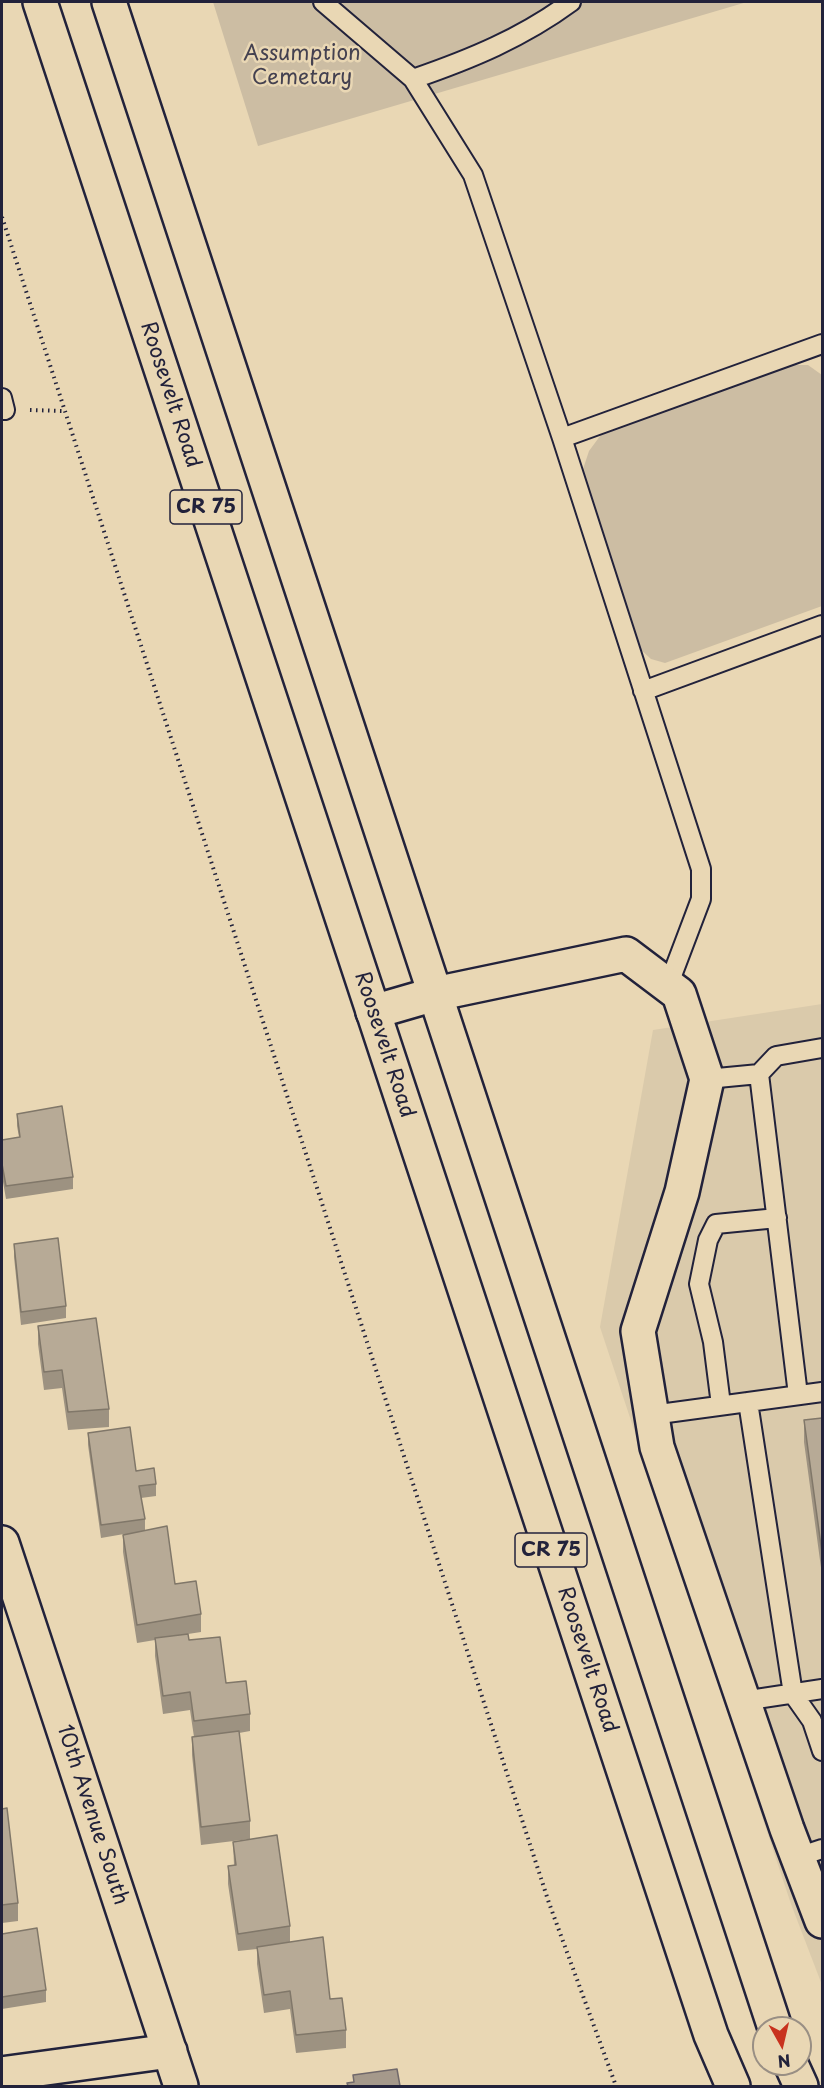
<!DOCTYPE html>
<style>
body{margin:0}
#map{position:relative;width:824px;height:2088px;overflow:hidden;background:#e9d7b4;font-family:"Playpen Sans",sans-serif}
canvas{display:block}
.frame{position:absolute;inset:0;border:3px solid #22223b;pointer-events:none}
.north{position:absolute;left:752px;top:2016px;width:60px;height:60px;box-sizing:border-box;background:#e9d7b4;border:2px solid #998f84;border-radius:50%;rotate:172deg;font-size:16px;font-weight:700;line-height:24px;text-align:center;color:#22223b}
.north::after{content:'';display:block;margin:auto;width:21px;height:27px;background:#c8321e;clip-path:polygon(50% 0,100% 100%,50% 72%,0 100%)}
</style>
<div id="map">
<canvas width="824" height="2088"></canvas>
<div class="frame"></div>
<div class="north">N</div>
</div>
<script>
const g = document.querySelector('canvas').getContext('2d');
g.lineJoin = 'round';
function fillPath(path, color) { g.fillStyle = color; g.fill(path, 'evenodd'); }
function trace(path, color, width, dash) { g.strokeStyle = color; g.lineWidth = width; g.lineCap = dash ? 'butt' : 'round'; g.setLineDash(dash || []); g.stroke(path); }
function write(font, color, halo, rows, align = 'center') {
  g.font = font + ' "Playpen Sans",sans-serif'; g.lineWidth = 5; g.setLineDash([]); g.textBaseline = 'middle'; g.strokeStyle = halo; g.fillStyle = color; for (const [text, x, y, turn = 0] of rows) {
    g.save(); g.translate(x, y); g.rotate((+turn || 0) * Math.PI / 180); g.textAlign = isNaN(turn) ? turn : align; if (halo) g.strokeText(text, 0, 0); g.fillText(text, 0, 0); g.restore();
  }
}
fillPath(new Path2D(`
 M822 1004V1985L791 1904 600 1327 653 1030Z`), '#dacaab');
fillPath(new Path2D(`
 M213 2H747L258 146Z
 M794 365H808L822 375V606L665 663 651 659 639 648 581 475 589 451 603 432Z`), '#ccbda3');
const water = new Path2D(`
 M397 2069 400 2086H348L347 2083 354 2082 353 2075Z`);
fillPath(water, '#a5998b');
trace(water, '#71696b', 1.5);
const lane = new Path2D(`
 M323 2 413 79C471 59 522 38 571 2
 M413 79 473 175 562 438 701 869V899L668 986
 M2 398 5 410H2
 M562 438 822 344
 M643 691 822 625
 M759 1074 776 1056 822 1048
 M707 1079 759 1074 798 1395
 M748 1402 793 1694 812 1721 822 1751
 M721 1405 713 1342 699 1284 708 1240 716 1224 777 1218
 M652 1415 822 1392
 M743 1701 822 1689
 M798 1857 822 1849`);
const street = new Path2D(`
 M373 1012 435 994 626 954 679 994 707 1079 682 1192 638 1331 657 1447 787 1829 822 1921
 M2 1543 181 2086
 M2 2074 170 2051`);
const primary = new Path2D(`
 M40 2 711 2035 733 2086
 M109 2 775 2028
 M791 2064 801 2086`);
trace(lane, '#22223b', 22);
trace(street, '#22223b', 38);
trace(primary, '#22223b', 38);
trace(new Path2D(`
 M2 217 549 1903 616 2086
 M30 410 64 411`), '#22223b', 4, [1.5, 4.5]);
trace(lane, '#e9d7b4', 18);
trace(street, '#e9d7b4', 33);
trace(primary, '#e9d7b4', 33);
fillPath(new Path2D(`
 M17 1114 73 1177V1189L6 1199 2 1176V1140L19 1137 17 1126Z
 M14 1244 66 1306V1318L21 1325 14 1257Z
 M38 1326 109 1409V1427L68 1430 62 1388 44 1390 38 1344Z
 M822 1418V1575L804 1442V1420Z
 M88 1433 136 1471 156 1484V1496L141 1498 145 1519V1530L175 1584 201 1614V1632L188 1634 189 1640 226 1683 250 1714V1731L239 1733 250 1821V1839L201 1845 192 1755V1737H194L190 1710 163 1714 155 1656V1640L137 1643 123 1552V1535L124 1534 101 1538 88 1445Z
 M2 1809 18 1903V1921L2 1923Z
 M233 1842 290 1926V1942L330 1999 346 2030V2048L296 2053 290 2009 264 2013 257 1964V1949L238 1951 228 1884V1866L234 1865Z
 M2 1934 46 1990V2002L2 2009Z`), '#9d9281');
const building = new Path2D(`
 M62 1106 73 1177 6 1186 2 1164V1140L20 1137 17 1114Z
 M58 1238 66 1306 21 1312 14 1244Z
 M96 1318 109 1409 68 1412 62 1370 44 1372 38 1326Z
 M822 1418V1553L804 1420Z
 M130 1427 136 1471 154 1468 156 1484 139 1486 145 1519 101 1525 88 1433Z
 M167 1526 175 1584 196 1581 201 1614 137 1625 123 1535Z
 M188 1634 189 1640 220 1637 226 1683 246 1681 250 1714 194 1721 190 1692 163 1696 155 1638Z
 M239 1731 250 1821 201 1827 192 1737Z
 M7 1808 18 1903 2 1905V1809Z
 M277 1835 290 1926 238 1934 228 1866 236 1865 233 1842Z
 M37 1928 46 1990 2 1997V1934Z
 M323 1937 330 1999 342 1998 346 2030 296 2035 290 1991 264 1995 257 1947Z`);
fillPath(building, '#b7aa96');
trace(building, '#807769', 1.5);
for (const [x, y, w] of [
 [206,507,72],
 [551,1550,72]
]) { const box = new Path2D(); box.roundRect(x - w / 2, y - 17, w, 34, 4.5); g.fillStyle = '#e9d7b4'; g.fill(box); trace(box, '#22223b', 1.5); }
write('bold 20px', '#22223b', null, [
 ["CR 75",206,507],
 ["CR 75",551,1550]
]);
write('21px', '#444150', '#e9d7b4', [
 ["Assumption",302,54],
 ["Cemetary",302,78]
]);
write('21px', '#22223b', '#e9d7b4', [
 ["Roosevelt Road",170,395,72],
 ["Roosevelt Road",384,1045,72],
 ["Roosevelt Road",587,1660,72],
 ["10th Avenue South",92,1815,72]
]);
</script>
